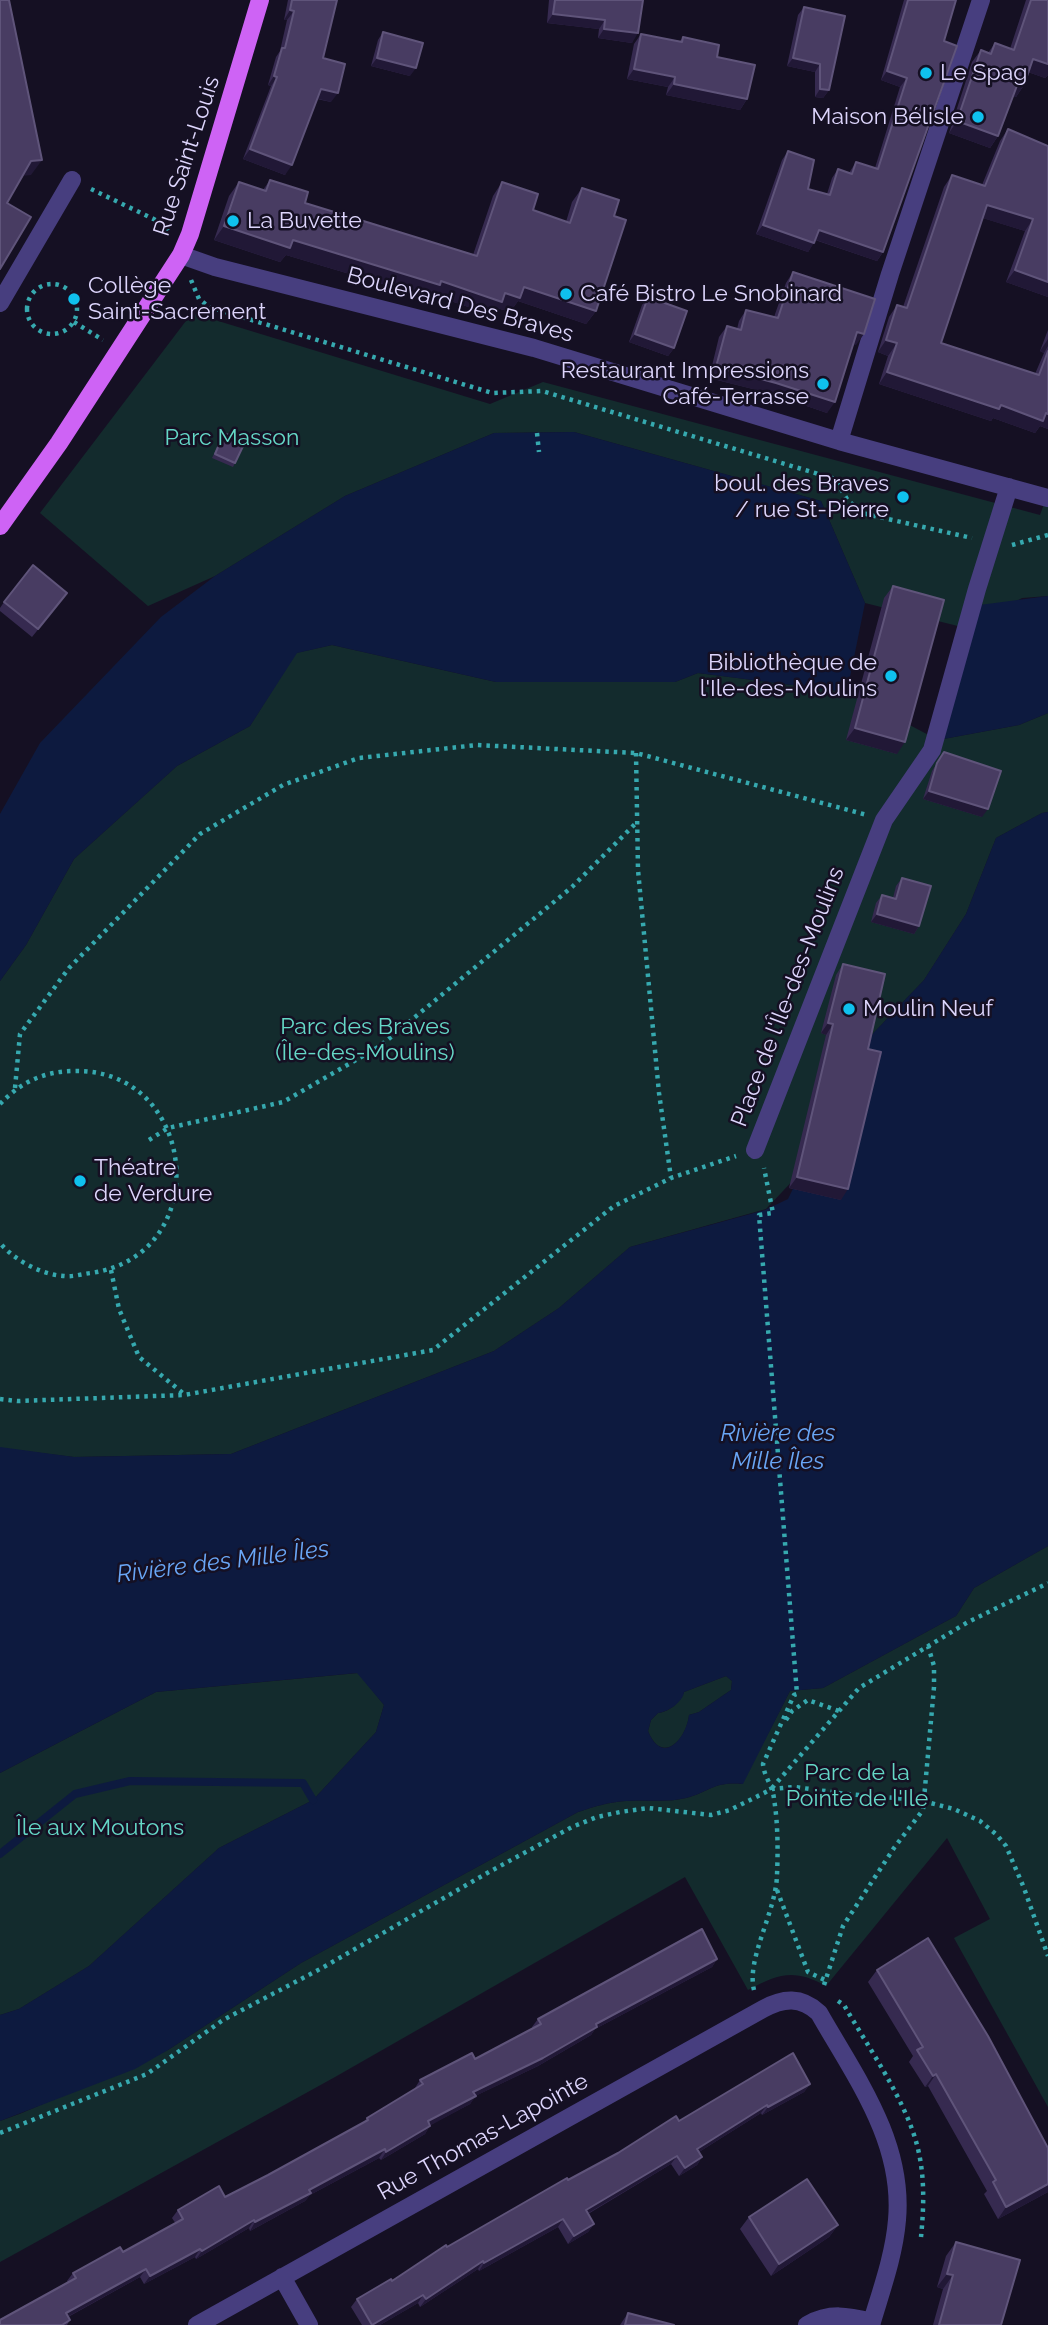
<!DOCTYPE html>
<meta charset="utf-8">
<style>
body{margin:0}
canvas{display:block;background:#151023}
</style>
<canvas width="1048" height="2325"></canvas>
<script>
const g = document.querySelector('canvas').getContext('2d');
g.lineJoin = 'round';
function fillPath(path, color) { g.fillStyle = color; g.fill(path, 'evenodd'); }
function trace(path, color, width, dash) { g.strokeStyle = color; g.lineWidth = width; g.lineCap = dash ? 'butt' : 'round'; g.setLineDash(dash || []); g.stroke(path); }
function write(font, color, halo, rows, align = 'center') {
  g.font = font + ' Raleway,sans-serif'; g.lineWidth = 5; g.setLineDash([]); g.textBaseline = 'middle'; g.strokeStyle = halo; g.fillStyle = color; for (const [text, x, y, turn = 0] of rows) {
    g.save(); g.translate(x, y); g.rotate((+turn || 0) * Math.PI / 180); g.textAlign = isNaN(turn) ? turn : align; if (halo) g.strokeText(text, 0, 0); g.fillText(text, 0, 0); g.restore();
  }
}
fillPath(new Path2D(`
 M192 313 490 404 543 382 1040 515 1048 493V596L1022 598 966 628 865 603 821 501 574 432 494 433 345 496 215 576 148 606 40 513Z
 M332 645 496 682H675L698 673 847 692 938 740 1019 725 1048 713V812L1042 813 996 838 966 914 924 980 864 1043 798 1175 766 1209 630 1247 559 1308 494 1351 231 1454 74 1457 0 1448V981L26 945 74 859 177 766 250 726 296 653Z
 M1048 1546V2107L954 1938 990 1919 947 1838 826 1986C794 1968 778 1974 748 1990L685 1877 335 2077 0 2262V2121L22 2113 168 2050 301 1963 578 1812C593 1807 609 1802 626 1801 645 1799 666 1803 686 1798 710 1792 713 1781 742 1784L790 1691 823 1688 952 1618 956 1616 974 1588Z
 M358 1673 384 1705 376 1732 313 1800 219 1848 89 1966 19 2009 0 2015V1773L156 1692Z
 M726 1676 732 1681 731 1690 699 1712 689 1715C687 1739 662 1766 648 1731L651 1720 658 1713C669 1712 681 1702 684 1692Z`), '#132b2d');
fillPath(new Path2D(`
 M574 432 821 501 865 603 847 692 698 673 675 682H496L332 645 297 653 250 726 177 766 74 859 26 945 0 981V814L40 743 161 617 215 576 345 496 494 433Z
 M1048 596V713L1019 725 938 740 972 606Z
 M1048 812V1546L974 1588 956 1616 952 1618 823 1688 790 1691 743 1784C713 1781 710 1792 686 1798 666 1803 645 1799 626 1801 609 1802 593 1807 578 1812L301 1963 168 2050 135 2069 0 2121V2015L19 2009 89 1966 219 1848 313 1800 376 1732 384 1705 357 1673 156 1692 0 1773V1447L74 1457 231 1454 494 1351 559 1308 630 1247 765 1210 788 1199 864 1043 924 980 966 914 996 838 1042 813ZM726 1676 732 1681 731 1690 699 1712 689 1715C686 1740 662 1766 648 1731L651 1720 658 1713C668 1712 683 1702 684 1692Z`), '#0d1a3f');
trace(new Path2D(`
 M0 1854 75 1794 130 1781 303 1783 313 1800`), '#0d1a3f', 8);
trace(new Path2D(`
 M91 189 164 224 168 231
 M191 280 199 299 209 307 492 393 542 391 835 479 848 501 866 514 972 538
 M27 309a25 25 0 1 1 50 0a25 25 0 1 1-50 0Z
 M74 322 103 340
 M537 433 539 452
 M1012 545 1048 535
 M636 753 638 870 659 1093 671 1178
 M15 1088 20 1034 69 968 200 834 283 785 359 758 477 745 636 753 867 815
 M0 1104C21 1082 44 1071 75 1071 198 1069 216 1255 91 1273 82 1274 73 1277 64 1276 42 1275 14 1260 0 1243
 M149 1140 168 1128 283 1102 380 1046 572 887 637 822
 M111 1270 119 1309 139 1357 184 1394
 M0 1399 17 1401 184 1395 433 1350 614 1206 671 1178 736 1156
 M786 1720 792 1711 808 1700 839 1711
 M772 1788 859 1688 968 1622 1048 1583
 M777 1890 808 1972 825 1980
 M824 1985 843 1926 894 1848 923 1810 934 1687V1666L928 1646
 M754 1990C746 1959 776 1912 777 1875 778 1851 778 1823 774 1799 773 1786 764 1777 763 1764L794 1695 797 1694 759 1215 773 1213 764 1168
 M838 2001 844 2005C868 2047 905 2099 917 2145 925 2175 924 2206 921 2237
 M0 2133 147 2074 223 2020 322 1968 489 1872 572 1827 597 1817 620 1812 648 1808 711 1815 730 1810 772 1789 795 1787 847 1794 919 1800 954 1809 980 1821 997 1835 1006 1846 1024 1888 1048 1956`), '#36a9af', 4.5, [3.5, 5]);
trace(new Path2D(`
 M181 255 215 267 534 348 839 441 1048 498
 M0 303 72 180
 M839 441 890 274 981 0
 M755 1150 884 820 932 750 977 589 1009 487
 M282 2277 309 2325
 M197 2325 763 2009C783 1998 801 1996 819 2013 856 2078 904 2142 897 2220 894 2256 881 2291 871 2325
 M807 2325C830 2312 848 2316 872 2322`), '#473e7f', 18);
trace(new Path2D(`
 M0 526 59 443 181 255 190 234 260 0`), '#ce63f5', 18);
fillPath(new Path2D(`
 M288 0H337L323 58 331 102 317 99 285 175 243 159 271 86 268 85 276 57 280 51 287 20H284Z
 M549 0H643L632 43 598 38 599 29 547 23Z
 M904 0H956L883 252 877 261 815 240 808 252 756 234 782 160 788 151 808 189 827 194 832 178 838 169 849 173 856 162 875 168 900 87 881 80Z
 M1026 0H1048V75L1045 78 1028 72 1024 85 1016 97 1013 96 998 136 990 148 949 133 972 62 981 50 988 53 995 43 1010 49Z
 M804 7 829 90 823 98 815 97V72L787 66 798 15Z
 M383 32 410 76 371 66 378 40Z
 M641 34 680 41 683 37 717 57 747 99 740 110 666 95 668 87 627 79 634 44Z
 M1008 129 1048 146V297L1006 282 1025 231 983 218 941 343 1035 374 1044 353 1040 351 1048 330V429L1040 426 1035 433 993 418 991 421 879 384 888 356 878 352 889 317 897 305 903 307 944 187 952 175 982 185 1000 141Z
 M270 180 305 203 473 255 493 196 502 182 533 210 566 222 572 202 582 188 614 216 596 311 586 324 518 301 510 312 497 308 492 315 433 295 430 298 286 255 280 262 214 240 229 196 239 182 263 190Z
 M793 272 856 345 854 344 827 413 769 393 709 378 719 337 727 326 737 329 739 321 746 310 774 317 786 283Z
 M648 297 674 348 668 356 629 342 642 305Z
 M224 433 235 463 233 467 212 458Z
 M893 586 897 754 846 740 884 598Z
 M61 601 32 637 0 611V608L4 602Z
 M944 752 982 817 923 799 932 771Z
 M902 878 919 926 914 934 871 922 876 903 882 895 893 898 896 886Z
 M843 964 868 1049 841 1200 789 1188 826 1035 821 1033 836 975Z
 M717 1959 712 1967 595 2029 591 2035 538 2066 475 2096 470 2104 430 2125 425 2134 381 2160 379 2158 310 2195 305 2201 250 2231 249 2228 196 2259 195 2257 144 2284 140 2277 68 2317 70 2320 67 2325H0L68 2283 67 2281 73 2273 123 2252 176 2224 172 2218 178 2210 225 2197 268 2175 363 2123 367 2118 415 2089V2088L420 2080 475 2059 533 2029 532 2027 538 2019Z
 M877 1970 1048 2148V2192L998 2219 984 2194 987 2191 928 2086 925 2087 909 2062 913 2056 868 1982Z
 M810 2084 804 2092 762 2115 761 2113 699 2152 702 2157 697 2165 679 2176 671 2164 588 2214 594 2224 588 2232 568 2244 558 2227 479 2271 478 2269 420 2307 418 2303 380 2325H362L351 2307 357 2299 392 2281 447 2247 679 2121Z
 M749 2217 838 2225 829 2237 771 2276 740 2229Z
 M956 2242 1001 2325H933L943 2289 937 2287 946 2256Z
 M628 2313 674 2325H620Z`), '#362a50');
fillPath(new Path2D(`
 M290 10 294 11 287 20H284Z
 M553 14 605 20 599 29 547 23Z
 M604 29 638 33 632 43 598 38Z
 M377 58 416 68 410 76 371 66Z
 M793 58 820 64 815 72 787 66Z
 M1033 59 1048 64V75L1045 78 1025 71Z
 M634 69 675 77 668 87 627 79Z
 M887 71 907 78 900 87 881 80Z
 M274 76 277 77 271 86 268 85Z
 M1018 83 1024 85 1016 97 1009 95Z
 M674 84 747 99 740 110 666 95Z
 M321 89 338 93 331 102 315 98Z
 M820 89 829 90 823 98 815 97Z
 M957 121 998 136 990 148 949 133Z
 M250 149 292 165 285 175 243 159Z
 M42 160 31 175 21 176 31 161Z
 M987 205 1033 219 1025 231 979 217Z
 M763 225 814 243 808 252 756 234Z
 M224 226 293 240 441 281 505 293 524 287 596 311 586 324 518 301 510 312 497 308 492 315 433 295 430 298 286 255 280 262 214 240Z
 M819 230 883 252 877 261 813 239Z
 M1015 270 1048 282V297L1006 282Z
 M857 332 864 334 856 345 850 343Z
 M635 334 674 348 668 356 629 342Z
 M1048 339V346L1044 353 1040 351Z
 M886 340 897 343 888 356 878 352Z
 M716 367 776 383 835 402 827 413 769 393 709 378Z
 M887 372 1001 405 1046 413 1048 414V429L1040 426 1035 433 993 418 991 421 879 384Z
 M855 728 905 742 897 754 846 740Z
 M929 791 988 809 982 817 923 799Z
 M877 914 919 926 914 934 871 922Z
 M828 1023 833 1024 826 1035 821 1033Z
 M797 1177 848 1189 841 1200 789 1188Z
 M717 1959 712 1967 595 2029 591 2035 538 2066 467 2100 473 2092Z
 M936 2074 928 2086 925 2087 933 2076Z
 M810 2084 804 2092 762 2115 768 2107Z
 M476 2096 470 2104 422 2130 428 2121Z
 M767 2105 761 2113 691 2157 697 2149Z
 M430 2126 425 2134 381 2160 386 2152Z
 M385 2149 379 2158 310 2195 305 2201 250 2231 255 2222 309 2190Z
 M677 2156 671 2164 580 2218 586 2210Z
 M702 2157 697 2165 679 2176 685 2168Z
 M1048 2184V2192L998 2219 1006 2207Z
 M563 2219 558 2227 479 2271 484 2263Z
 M254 2220 249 2228 196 2259 202 2251Z
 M594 2224 588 2232 568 2244 574 2236Z
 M838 2225 829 2237 771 2276 779 2264Z
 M200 2249 195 2257 144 2284 150 2276Z
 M483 2261 478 2269 420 2307 426 2299Z
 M146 2269 140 2277 60 2321 66 2313Z
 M947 2274 953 2275 943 2289 937 2287Z
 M423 2295 418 2303 380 2325H372Z`), '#211836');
const building = new Path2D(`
 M0 0H9L42 160 31 161 7 203 31 217 0 269Z
 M292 0H337L323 58 345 64 338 93 321 89 292 165 250 149 277 77 274 76 282 48H285L294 11 290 10Z
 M555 0H643L638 33 604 29 605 20 553 14Z
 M908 0H956L944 41 957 46 883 252 819 230 814 243 763 225 788 151 814 160 808 189 830 195 838 169 852 174 856 162 878 169 907 78 887 71Z
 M1031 0H1048V64L1033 59 1024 85 1018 83 998 136 957 121 981 50 991 54 995 43 1014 50Z
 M804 7 845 16 829 90 820 89V64L793 58Z
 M383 32 423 43 416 68 377 58Z
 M641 34 682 42 683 37 719 45 717 57 755 65 747 99 674 84 675 77 634 69Z
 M1008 129 1048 146V282L1015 270 1033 219 987 205 941 343 1039 375 1048 351V414L1046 413 1043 421 1001 405 999 409 887 372 897 343 886 340 897 305 907 308 952 175 985 186Z
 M270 180 308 192 305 203 477 256 502 182 538 194 533 210 570 223 582 188 619 200 614 216 626 220 596 311 524 287 520 298 505 293 502 302 441 281 440 285 293 240 290 248 224 226 239 182 266 191Z
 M793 272 875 299 864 334 857 332 835 402 776 383 716 367 727 326 741 330 746 310 778 318Z
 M648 297 687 311 674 348 635 334Z
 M224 433 245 442 235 463 215 454Z
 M33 565 67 593 38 629 4 602Z
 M893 586 944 600 905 742 855 728Z
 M944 752 1001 771 988 809 929 791 937 763Z
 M902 878 931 886 919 926 877 914 882 895 896 899Z
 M843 964 885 974 868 1049 881 1052 848 1189 797 1177 833 1024 828 1023Z
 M702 1929 717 1959 596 2024 597 2027 543 2058 473 2092 476 2096 428 2121 430 2126 386 2152 385 2149 309 2190 311 2193 255 2222 254 2220 202 2251 200 2249 150 2276 146 2269 66 2313 70 2320 62 2325H0V2320L76 2278 73 2273 120 2247 123 2252 183 2219 178 2210 219 2186 225 2197 268 2175 368 2120 367 2118 423 2084 420 2080 472 2053 475 2059 541 2024 538 2019Z
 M928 1938 988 2036 1048 2148V2184L1006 2207 993 2182 996 2180 936 2074 933 2076 917 2050 923 2047 877 1970Z
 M793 2053 810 2084 768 2107 767 2105 697 2149 702 2157 685 2168 677 2156 586 2210 594 2224 574 2236 563 2219 484 2263 483 2261 426 2299 423 2295 372 2325 357 2299 391 2279 392 2281 446 2245 447 2247 567 2178 568 2180 618 2153 676 2116 679 2121Z
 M807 2179 838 2225 779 2264 749 2217Z
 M956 2242 1020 2260 1001 2325H939L953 2275 947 2274Z
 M628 2313 674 2325H625Z`);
fillPath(building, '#483c62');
trace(building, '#5f547a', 2);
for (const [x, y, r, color] of [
 [926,73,7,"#0fc1ee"],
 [978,117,7,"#0fc1ee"],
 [233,221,7,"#0fc1ee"],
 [566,294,7,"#0fc1ee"],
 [74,299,7,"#0fc1ee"],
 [823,384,7,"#0fc1ee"],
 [903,497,7,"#0fc1ee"],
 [891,676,7,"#0fc1ee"],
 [849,1009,7,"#0fc1ee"],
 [80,1181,7,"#0fc1ee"]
]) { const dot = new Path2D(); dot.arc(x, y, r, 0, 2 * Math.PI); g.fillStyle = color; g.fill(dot); trace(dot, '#151023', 2.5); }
write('23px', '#ddd5fc', '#151023', [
 ["Le Spag",940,73],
 ["Maison Bélisle",964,117,"right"],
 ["La Buvette",247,221],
 ["Collège",88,286],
 ["Saint-Sacrement",88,312],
 ["Café Bistro Le Snobinard",580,294],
 ["Restaurant Impressions",809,371,"right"],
 ["Café-Terrasse",809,397,"right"],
 ["boul. des Braves",889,484,"right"],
 ["/ rue St-Pierre",889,510,"right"],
 ["Bibliothèque de",877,663,"right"],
 ["l'Ile-des-Moulins",877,689,"right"],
 ["Moulin Neuf",863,1009],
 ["Théatre",94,1168],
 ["de Verdure",94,1194]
], 'left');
write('23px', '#ddd5fc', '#151023', [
 ["Rue Saint-Louis",187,156,-72],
 ["Boulevard Des Braves",460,305,15],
 ["Place de l'Île-des-Moulins",788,997,-69],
 ["Rue Thomas-Lapointe",483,2137,-29]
]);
write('23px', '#65d8c7', '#151023', [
 ["Parc Masson",232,438],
 ["Parc des Braves",365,1027],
 ["(Île-des-Moulins)",365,1053],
 ["Parc de la",857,1773],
 ["Pointe de l'Ile",857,1799],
 ["Île aux Moutons",100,1828]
]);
write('italic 24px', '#69a6f6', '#151023', [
 ["Rivière des",778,1434],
 ["Mille Îles",778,1462],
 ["Rivière des Mille Îles",223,1562,-7]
]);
</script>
